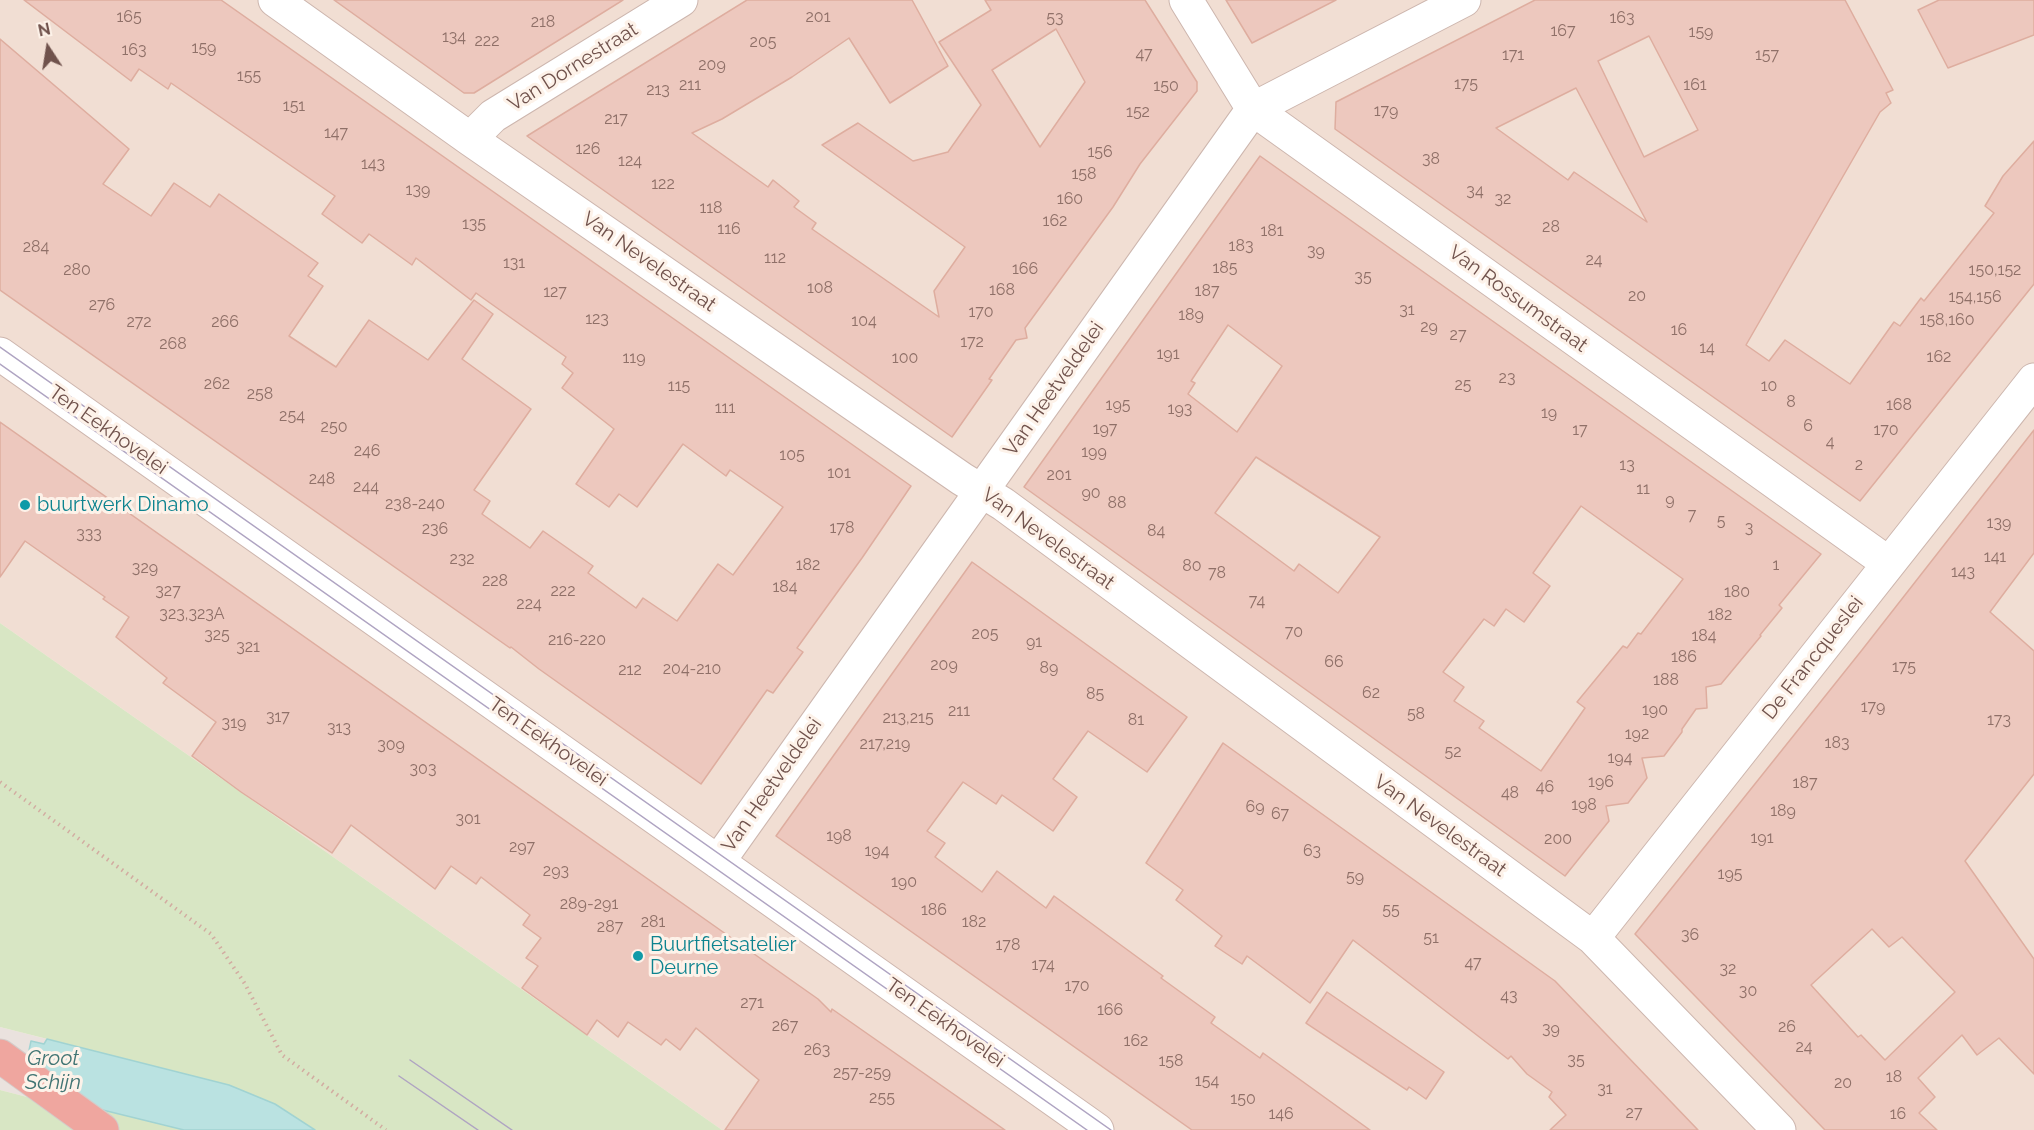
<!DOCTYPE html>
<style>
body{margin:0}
#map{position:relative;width:2034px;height:1130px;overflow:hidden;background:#faede4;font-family:Raleway,sans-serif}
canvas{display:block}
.north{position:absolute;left:18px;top:18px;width:60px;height:60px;-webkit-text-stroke:4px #fdf2e9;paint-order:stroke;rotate:348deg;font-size:16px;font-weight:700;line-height:24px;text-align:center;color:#70524c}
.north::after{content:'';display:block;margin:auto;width:21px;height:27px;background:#70524c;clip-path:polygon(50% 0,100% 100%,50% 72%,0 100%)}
</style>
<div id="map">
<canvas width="2034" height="1130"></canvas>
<div class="north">N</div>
</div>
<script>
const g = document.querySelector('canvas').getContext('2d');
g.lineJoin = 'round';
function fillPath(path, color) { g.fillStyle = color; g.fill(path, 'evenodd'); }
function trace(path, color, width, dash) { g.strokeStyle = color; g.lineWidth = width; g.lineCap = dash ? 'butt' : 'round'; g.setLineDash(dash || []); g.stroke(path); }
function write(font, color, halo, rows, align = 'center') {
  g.font = font + ' Raleway,sans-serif'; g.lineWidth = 6; g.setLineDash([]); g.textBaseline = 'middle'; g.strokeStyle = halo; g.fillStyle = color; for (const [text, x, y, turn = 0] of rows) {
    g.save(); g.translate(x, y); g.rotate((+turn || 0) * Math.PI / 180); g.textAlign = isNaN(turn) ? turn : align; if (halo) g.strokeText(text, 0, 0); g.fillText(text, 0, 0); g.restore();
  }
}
fillPath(new Path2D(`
 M0 0H2034V1130H722L0 623Z`), '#f1ded3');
fillPath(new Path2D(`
 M0 1027 47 1039 44 1044 31 1042 21 1088 31 1098 0 1090Z`), '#eae2de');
fillPath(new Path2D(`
 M0 623 722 1130H315L275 1104 229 1085 0 1027Z
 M0 1090 31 1098 58 1099 184 1130H0Z`), '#d8e6c4');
const water = new Path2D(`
 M47 1039 229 1085 275 1104 315 1130H184L58 1099 21 1088 31 1041 44 1044Z`);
fillPath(water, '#bae2e1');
trace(water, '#a1d3d2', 1.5);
const building = new Path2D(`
 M24 0H221L911 486 862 558 797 648 803 652 773 693 767 690 701 784 539 669 511 647 510 648 0 290V39L129 149 103 184 151 216 174 183 210 207 219 194 318 263 308 276 323 286 289 336 336 367 369 320 428 360 474 300 493 314 462 359 531 409 474 490 490 501 482 514 530 548 543 531 593 566 588 573 636 608 643 598 677 621 718 564 733 575 783 507 730 470 726 476 683 444 637 507 619 494 609 507 576 484 614 429 562 388 573 373 562 364 566 357 476 293 471 300 416 258 412 265 369 234 362 243 322 214 335 196 171 83 168 89 139 69 131 81Z
 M334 0H623L474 93H464Z
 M747 0H912L948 66 890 103 849 38 792 77 722 119 692 133 768 187 773 180 799 201 794 207 816 223 812 229 939 317 934 291 965 247 822 145 858 123 913 161 948 152 981 105 939 42 991 10 985 0H1145L1197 82V91L1140 164 1113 207 1025 328 1027 338 1016 340 989 379 992 380 952 437 527 136ZM1056 29 1085 82 1040 147 992 70Z
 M1226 0H1336L1252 43Z
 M1535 0H1845L1893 90 1886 93 1891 103 1880 112 1746 345 1769 361 1785 340 1850 384 1894 322 1900 326 1921 298 1924 301 1994 213 1985 206 2003 176 2034 141V284L1860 501 1335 129 1336 102ZM1649 36 1698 130 1644 157 1598 61ZM1576 88 1619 170 1647 222 1574 172 1568 180 1496 128Z
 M1939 0H2034V35L1948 68 1918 10Z
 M1260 156 1821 554 1779 605 1782 608 1760 635 1761 636 1721 684 1706 687 1707 708 1696 709 1682 729V732L1664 756 1642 758 1647 778 1628 803 1606 806 1609 821 1565 876 1024 487ZM1228 325 1282 366 1237 432 1188 394 1195 383 1191 381ZM1256 457 1380 537 1338 593 1299 564 1294 571 1215 513ZM1581 506 1683 579 1641 634 1638 633 1627 648 1623 646 1577 702 1585 708 1541 771 1479 728 1484 721 1454 701 1464 687 1443 672 1484 619 1494 626 1506 609 1524 622 1550 586 1533 573Z
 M0 422 818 999 831 1012 832 1009 1005 1130H725L759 1080 696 1028 680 1050 666 1039 661 1045 628 1022 618 1037 597 1020 587 1035 522 988 538 966 526 958 541 938 523 925 530 915 481 877 476 884 451 866 435 889 351 825 332 853 241 792 192 756 216 722 163 683 167 678 116 637 129 617 103 599 105 597 25 541 0 577Z
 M2034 430V553L1990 612 2034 651V774L1965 861 2034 959V1074L1999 1038 1977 1055 1962 1035 1918 1078 1935 1097 1919 1113 1937 1130H1825L1635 934 1862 650ZM1872 929 1889 947 1902 937 1955 992 1885 1060 1861 1035 1858 1037 1811 985Z
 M972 562 1187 717 1147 772 1088 731 1053 779 1077 797 1053 831 1002 795 996 804 963 782 927 831 945 843 935 857 982 892 997 871 1046 908 1054 896 1163 976 1161 978 1215 1017 1211 1023 1260 1058 1263 1053 1370 1130H1192L776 836Z
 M1223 743 1555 981 1698 1130H1550L1566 1115 1549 1097 1552 1092 1527 1074 1511 1056 1508 1059 1353 940 1310 1003 1247 956 1242 964 1215 946 1222 936 1176 900 1183 890 1146 863Z
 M1327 992 1444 1072 1426 1099 1409 1087 1407 1090 1306 1023Z`);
fillPath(building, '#edc8be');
trace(building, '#dead9f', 1.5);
const minor = new Path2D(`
 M275 0 470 139 962 479 1003 504 1593 938 1779 1130
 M1186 0 1253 109 1888 563
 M470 139 493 116 681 0
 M0 354 1097 1130
 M718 862 1253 109 1464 0
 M1593 938 2034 380`);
const highway = new Path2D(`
 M0 1056 102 1130`);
trace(minor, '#cdb6ae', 35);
trace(highway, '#d4cbc9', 35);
trace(new Path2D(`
 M0 782 211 934 245 984 282 1055 386 1130`), '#d2aca1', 4, [1.5, 4.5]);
trace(minor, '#fff', 33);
trace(highway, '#efa69f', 33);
trace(new Path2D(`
 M0 347 1111 1130
 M0 364 1087 1130
 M410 1060 512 1130
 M399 1076 478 1130`), '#afa4c2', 1.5);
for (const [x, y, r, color] of [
 [25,505,6,"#0f9aa8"],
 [638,956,6,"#0f9aa8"]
]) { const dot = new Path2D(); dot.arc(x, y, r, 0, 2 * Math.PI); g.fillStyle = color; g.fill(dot); trace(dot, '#fdf2e9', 2); }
write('16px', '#8f7068', null, [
 ["165",129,17],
 ["201",818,17],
 ["53",1055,18],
 ["163",1622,18],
 ["218",543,22],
 ["167",1563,31],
 ["159",1701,32],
 ["134",454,37],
 ["222",487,41],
 ["205",763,42],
 ["159",204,48],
 ["163",134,50],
 ["47",1144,54],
 ["171",1513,55],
 ["157",1767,55],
 ["209",712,65],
 ["155",249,76],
 ["175",1466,84],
 ["211",690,85],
 ["161",1695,85],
 ["150",1166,86],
 ["213",658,90],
 ["151",294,106],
 ["179",1386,111],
 ["152",1138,112],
 ["217",616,119],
 ["147",336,133],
 ["126",588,149],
 ["156",1100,152],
 ["38",1431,159],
 ["124",630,161],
 ["143",373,164],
 ["158",1084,174],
 ["122",663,184],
 ["139",418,190],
 ["34",1475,191],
 ["160",1070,199],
 ["32",1503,199],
 ["118",711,208],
 ["162",1055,221],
 ["135",474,224],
 ["28",1551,227],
 ["116",729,229],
 ["181",1272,231],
 ["183",1241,246],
 ["284",36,247],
 ["39",1316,251],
 ["112",775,258],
 ["24",1594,260],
 ["131",514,263],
 ["185",1225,268],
 ["166",1025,269],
 ["280",77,270],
 ["150,152",1995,270],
 ["35",1363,277],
 ["108",820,288],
 ["168",1002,290],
 ["187",1207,291],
 ["127",555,292],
 ["20",1637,296],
 ["154,156",1975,297],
 ["276",102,305],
 ["31",1407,310],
 ["170",981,312],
 ["189",1191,315],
 ["123",597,319],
 ["158,160",1947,320],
 ["104",864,321],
 ["272",139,322],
 ["266",225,322],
 ["29",1429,327],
 ["16",1679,330],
 ["27",1458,335],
 ["172",972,342],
 ["268",173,344],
 ["14",1707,348],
 ["191",1168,354],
 ["162",1939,357],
 ["119",634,358],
 ["100",905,358],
 ["23",1507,378],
 ["262",217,384],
 ["25",1463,385],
 ["115",679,386],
 ["10",1769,386],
 ["258",260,394],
 ["8",1791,402],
 ["195",1118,405],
 ["168",1899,405],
 ["111",725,408],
 ["193",1180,409],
 ["19",1549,413],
 ["254",292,416],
 ["6",1808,426],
 ["250",334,427],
 ["197",1105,429],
 ["17",1580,430],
 ["170",1886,430],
 ["4",1830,442],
 ["246",367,451],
 ["199",1094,452],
 ["105",792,455],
 ["13",1627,465],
 ["2",1859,465],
 ["101",839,473],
 ["201",1059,475],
 ["248",322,479],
 ["244",366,487],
 ["11",1643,489],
 ["90",1091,493],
 ["9",1670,500],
 ["88",1117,503],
 ["238-240",415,504],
 ["7",1692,515],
 ["5",1721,521],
 ["139",1999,523],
 ["178",842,528],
 ["3",1749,528],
 ["236",435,529],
 ["84",1156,531],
 ["333",89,534],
 ["141",1995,557],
 ["232",462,559],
 ["182",808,565],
 ["1",1776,565],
 ["80",1192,566],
 ["329",145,568],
 ["143",1963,572],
 ["78",1217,573],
 ["228",495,581],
 ["184",785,587],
 ["327",168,591],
 ["222",563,591],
 ["180",1737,592],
 ["74",1257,601],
 ["224",529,604],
 ["323,323A",192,614],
 ["182",1720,615],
 ["70",1294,632],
 ["205",985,634],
 ["325",217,635],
 ["184",1704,636],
 ["216-220",577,640],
 ["91",1034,642],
 ["321",248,647],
 ["186",1684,657],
 ["66",1334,662],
 ["209",944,665],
 ["175",1904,667],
 ["89",1049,668],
 ["204-210",692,669],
 ["212",630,670],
 ["188",1666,680],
 ["62",1371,693],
 ["85",1095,694],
 ["179",1873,707],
 ["190",1655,710],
 ["211",959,711],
 ["58",1416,714],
 ["317",278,717],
 ["213,215",908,718],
 ["81",1136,720],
 ["173",1999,720],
 ["319",234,723],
 ["313",339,728],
 ["192",1637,734],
 ["183",1837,743],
 ["217,219",885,744],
 ["309",391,745],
 ["52",1453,752],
 ["194",1620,758],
 ["303",423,769],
 ["196",1601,782],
 ["187",1805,783],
 ["46",1545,787],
 ["48",1510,793],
 ["198",1584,805],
 ["69",1255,807],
 ["189",1783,811],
 ["67",1280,814],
 ["301",468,819],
 ["198",839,836],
 ["191",1762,838],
 ["200",1558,839],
 ["297",522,847],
 ["194",877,851],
 ["63",1312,851],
 ["293",556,871],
 ["195",1730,874],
 ["59",1355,877],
 ["190",904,882],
 ["289-291",589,904],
 ["186",934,910],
 ["55",1391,910],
 ["281",653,922],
 ["182",974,922],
 ["287",610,927],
 ["36",1690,935],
 ["51",1431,938],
 ["178",1008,945],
 ["47",1473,963],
 ["174",1043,965],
 ["32",1728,969],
 ["170",1077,986],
 ["30",1748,991],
 ["43",1509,996],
 ["271",752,1003],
 ["166",1110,1010],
 ["267",785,1026],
 ["26",1787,1027],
 ["39",1551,1029],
 ["162",1136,1041],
 ["24",1804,1047],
 ["263",817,1050],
 ["35",1576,1060],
 ["158",1171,1061],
 ["257-259",862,1073],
 ["18",1894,1077],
 ["154",1207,1081],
 ["20",1843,1083],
 ["31",1605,1089],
 ["255",882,1098],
 ["150",1243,1099],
 ["27",1634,1113],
 ["146",1281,1114],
 ["16",1898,1114]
]);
write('20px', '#70524c', '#fdf2e9', [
 ["Van Dornestraat",573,67,-32],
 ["Van Nevelestraat",649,262,35],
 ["Van Rossumstraat",1518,299,36],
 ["Van Heetveldelei",1054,389,-55],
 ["Ten Eekhovelei",108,430,35],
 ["Van Nevelestraat",1048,539,36],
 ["De Francqueslei",1813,658,-52],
 ["Ten Eekhovelei",548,742,35],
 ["Van Heetveldelei",772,785,-55],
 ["Van Nevelestraat",1440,826,36],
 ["Ten Eekhovelei",945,1023,35]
]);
write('20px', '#0d838f', '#fdf2e9', [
 ["buurtwerk Dinamo",37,505],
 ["Buurtfietsatelier",650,945],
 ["Deurne",650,968]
], 'left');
write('italic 21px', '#417574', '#fdf2e9', [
 ["Groot",53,1059],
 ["Schijn",53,1083]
]);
</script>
